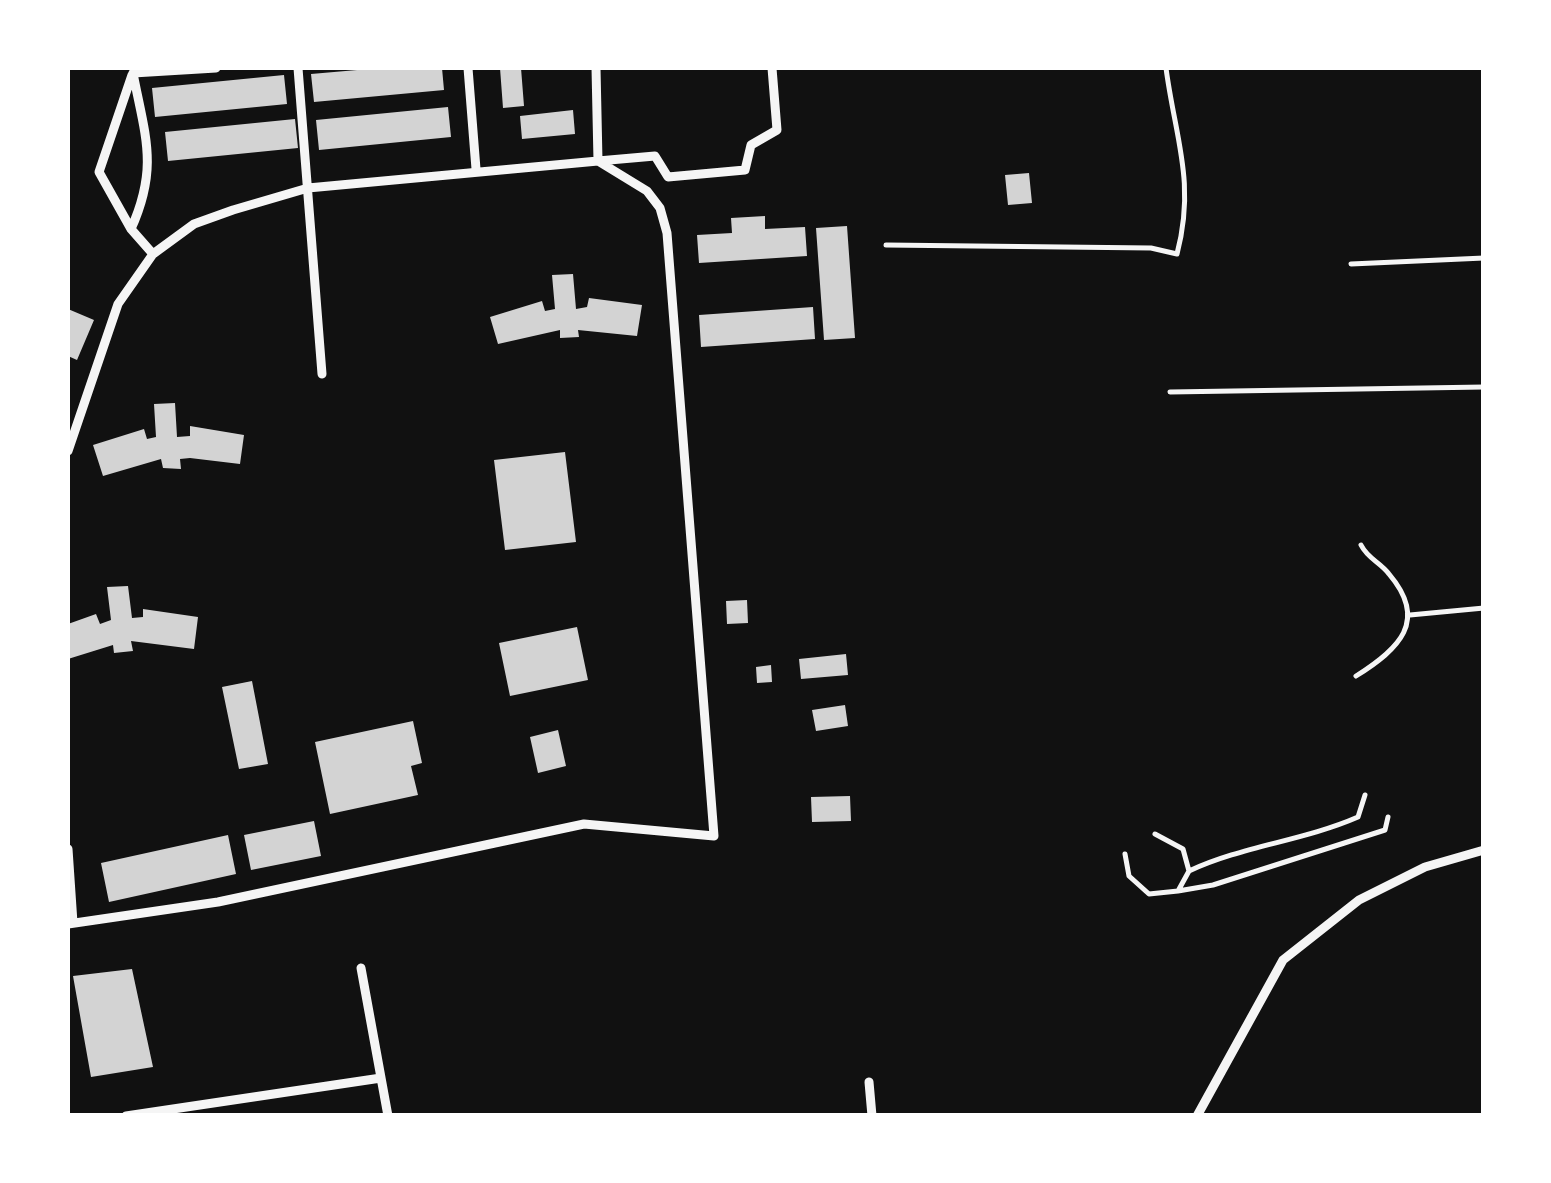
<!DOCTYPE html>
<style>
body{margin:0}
#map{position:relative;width:1551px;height:1183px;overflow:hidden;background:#111;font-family:"Fira Sans",sans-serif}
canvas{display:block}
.frame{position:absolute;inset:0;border:70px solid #fff;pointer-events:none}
</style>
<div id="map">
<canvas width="1551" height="1183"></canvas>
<div class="frame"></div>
</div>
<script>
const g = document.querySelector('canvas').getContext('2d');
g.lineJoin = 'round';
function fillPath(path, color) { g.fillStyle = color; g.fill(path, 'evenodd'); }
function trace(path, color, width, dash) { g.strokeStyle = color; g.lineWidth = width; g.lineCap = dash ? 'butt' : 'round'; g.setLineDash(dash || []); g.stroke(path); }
fillPath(new Path2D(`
 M380 68H442L444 90 314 102 311 74Z
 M500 68H521L524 106 503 108Z
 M284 75 287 104 155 117 152 88Z
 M448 107 451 137 319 150 316 120Z
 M573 110 575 134 522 139 520 116Z
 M295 119 298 148 168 161 165 132Z
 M1029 173 1032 203 1008 205 1005 175Z
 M765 216V229L805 227 807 256 699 263 697 235 732 233 731 218Z
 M847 226 855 338 824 340 816 228Z
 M573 274 576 309 587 307 589 298 642 305 637 336 578 330 579 337 560 338V330L498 344 490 317 542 301 545 311 555 309 552 275Z
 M813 307 815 339 701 347 699 315Z
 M68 309 94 320 77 360 68 356Z
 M175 403 177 437 190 436V426L244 435 240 464 190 458 180 459 181 469 163 468 161 459 103 476 93 445 144 429 147 439 156 437 154 404Z
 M565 452 576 542 505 550 494 460Z
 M128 586 132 618 143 617V609L198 617 194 649 131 641 133 651 114 653 113 645 68 659V624L96 614 100 624 111 620 107 587Z
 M747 600 748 623 727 624 726 601Z
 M577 627 588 680 510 696 499 643Z
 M846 654 848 675 801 679 799 659Z
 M771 665 772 682 757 683 756 667Z
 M252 681 268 764 239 769 222 687Z
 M845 705 848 726 816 731 812 710Z
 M413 721 422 763 411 766 418 795 330 814 315 742Z
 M558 730 566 766 538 773 530 737Z
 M850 796 851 821 812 822 811 797Z
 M314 821 321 856 251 870 244 835Z
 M228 835 236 874 109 902 101 863Z
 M132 969 153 1067 91 1077 73 976Z`), '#d3d3d3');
trace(new Path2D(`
 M886 245 1151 248 1177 254C1196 182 1175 137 1166 68
 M1351 264 1484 258
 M1170 392 1484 387
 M1410 615 1484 608
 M1356 676C1399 649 1429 621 1389 574 1380 562 1368 559 1361 545
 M1125 854 1129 876 1149 894 1178 891 1189 871 1183 849 1155 834
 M1189 871C1242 846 1303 841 1358 817L1365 795
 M1178 891 1213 885 1385 830 1388 817`), '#f5f5f5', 5);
trace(new Path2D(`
 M298 68 322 374
 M468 68 476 169
 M596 68 598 161 655 156 668 177 745 170 751 145 777 130 772 68
 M132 75 99 172 131 229 153 254
 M131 229C159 167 145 136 133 73L216 68
 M68 451 118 304 153 254 194 224 233 210 308 188 598 161 647 191 660 208 667 233 714 836 584 824 218 902 68 924
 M68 849 73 923
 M361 968 388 1116
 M869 1082 872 1116
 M126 1116 381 1078
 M1197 1116 1283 960 1359 900 1425 867 1484 850`), '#f5f5f5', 9);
</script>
